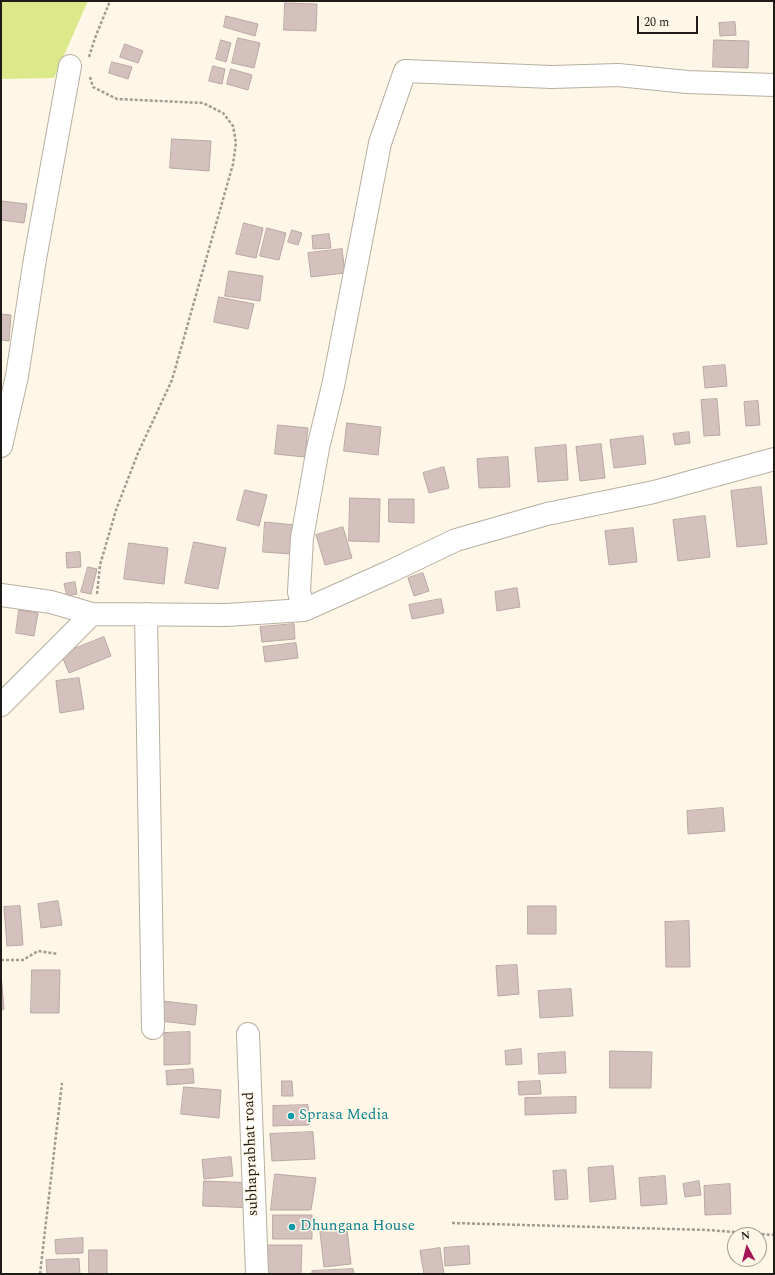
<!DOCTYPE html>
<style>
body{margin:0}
#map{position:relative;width:775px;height:1275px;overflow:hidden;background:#fef7e7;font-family:Spectral,serif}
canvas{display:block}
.frame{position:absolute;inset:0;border:2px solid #1e1b16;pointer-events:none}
.north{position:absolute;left:727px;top:1227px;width:40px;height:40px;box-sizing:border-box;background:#fef7e7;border:1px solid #a49f93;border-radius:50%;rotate:353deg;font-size:11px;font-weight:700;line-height:16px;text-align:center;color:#1e1b16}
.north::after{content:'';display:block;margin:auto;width:14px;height:18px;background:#a71755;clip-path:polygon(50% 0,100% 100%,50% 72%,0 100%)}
.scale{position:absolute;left:637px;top:16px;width:61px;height:18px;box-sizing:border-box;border:2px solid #1e1b16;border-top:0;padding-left:5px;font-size:12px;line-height:14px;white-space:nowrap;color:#1e1b16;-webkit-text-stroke:3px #fef7e7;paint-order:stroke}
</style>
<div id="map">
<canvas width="775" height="1275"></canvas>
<div class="frame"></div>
<div class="north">N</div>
<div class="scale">20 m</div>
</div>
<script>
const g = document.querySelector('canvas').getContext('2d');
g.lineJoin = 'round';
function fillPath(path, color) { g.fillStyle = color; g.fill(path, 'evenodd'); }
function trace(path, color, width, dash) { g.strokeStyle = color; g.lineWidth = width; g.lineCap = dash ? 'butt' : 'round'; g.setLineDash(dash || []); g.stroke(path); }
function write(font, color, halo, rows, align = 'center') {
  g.font = font + ' Spectral,serif'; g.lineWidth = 3; g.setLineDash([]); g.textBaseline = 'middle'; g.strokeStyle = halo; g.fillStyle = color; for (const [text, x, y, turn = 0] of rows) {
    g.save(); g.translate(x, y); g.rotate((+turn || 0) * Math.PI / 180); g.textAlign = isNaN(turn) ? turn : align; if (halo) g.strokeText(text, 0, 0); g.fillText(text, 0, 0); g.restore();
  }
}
fillPath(new Path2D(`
 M1 1H88L54 78 1 79Z`), '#dce98b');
const building = new Path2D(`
 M285 3 317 4 316 31 284 30Z
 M226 16 258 24 255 36 224 27Z
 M735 22 736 35 720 36 719 23Z
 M238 38 260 43 254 68 232 63Z
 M221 40 231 43 226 62 216 59Z
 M714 40 749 41 748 68 713 67Z
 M125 44 143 51 138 63 120 57Z
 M112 62 132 67 128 79 109 73Z
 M213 66 225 69 222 84 209 81Z
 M231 69 252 75 248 90 227 84Z
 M172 139 211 141 209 171 170 168Z
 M1 201 27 204 24 223 1 220Z
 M244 223 263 228 256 258 236 254Z
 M267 228 286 233 279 260 260 256Z
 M292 230 302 233 298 245 288 242Z
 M329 234 331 248 313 249 312 236Z
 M342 249 345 273 311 277 308 253Z
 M229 271 263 276 260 301 225 296Z
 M219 297 254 304 248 329 214 322Z
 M1 314 11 315 9 341 1 340Z
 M725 365 727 386 705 388 703 367Z
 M717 399 720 435 704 436 701 400Z
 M758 401 760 425 746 426 744 402Z
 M347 423 381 427 378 455 344 451Z
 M278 425 308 428 305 457 275 454Z
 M689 432 690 443 675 445 673 434Z
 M643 436 646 464 614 468 610 440Z
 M601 444 605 478 580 481 576 447Z
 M566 445 568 480 538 482 535 448Z
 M508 457 510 487 479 488 477 459Z
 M444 467 449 488 429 493 423 473Z
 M761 487 767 544 737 547 731 491Z
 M245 490 267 495 259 526 237 520Z
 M350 498 380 499 379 542 349 541Z
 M389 499H414V523L389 522Z
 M705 516 710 557 678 561 673 520Z
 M265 522 295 525 292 554 263 552Z
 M343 527 352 558 325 565 316 535Z
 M633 528 637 562 609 565 605 531Z
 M194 542 226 548 218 589 185 583Z
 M129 543 168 548 164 584 124 579Z
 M80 552 81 567 67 568 66 553Z
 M88 567 97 569 91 594 81 592Z
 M423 573 429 591 414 596 408 578Z
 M75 582 77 594 67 596 64 584Z
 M517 588 520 607 497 611 495 592Z
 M441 599 444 613 412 619 409 605Z
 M19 610 38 613 34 636 16 633Z
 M294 624 295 639 262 642 260 627Z
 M104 637 111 656 69 673 61 654Z
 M296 643 298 658 265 662 263 647Z
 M79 678 84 709 60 713 56 681Z
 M723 808 725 831 688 834 687 811Z
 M58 901 62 925 41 928 38 904Z
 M20 906 23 945 7 946 4 907Z
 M528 906H556V934H528Z
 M689 921 690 967H666L665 922Z
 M517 965 519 994 498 996 496 966Z
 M32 970H60L59 1013H31Z
 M1 974 4 1009 1 1010Z
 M571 989 573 1016 540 1018 538 991Z
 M163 1001 197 1005 195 1025 161 1021Z
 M190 1032V1064L164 1065V1033Z
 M521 1049 522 1064 506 1065 505 1051Z
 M610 1051 652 1052 651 1088H610Z
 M565 1052 566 1073 539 1074 538 1054Z
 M193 1069 194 1083 167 1085 166 1071Z
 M282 1081H292L293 1096H282Z
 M540 1081 541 1094 519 1095 518 1082Z
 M184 1087 221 1090 219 1118 181 1114Z
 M576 1097V1113L525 1115V1098Z
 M308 1105 309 1125 273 1126V1106Z
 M313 1132 315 1159 272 1161 270 1134Z
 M231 1157 233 1176 204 1179 202 1160Z
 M613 1166 616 1199 590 1202 588 1168Z
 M566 1170 568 1199 555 1200 553 1171Z
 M275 1174 316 1178 311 1210H271Z
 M665 1176 667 1204 641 1206 639 1178Z
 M204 1181 257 1183 256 1208 203 1206Z
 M699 1181 701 1195 685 1197 683 1184Z
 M730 1184 731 1214 705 1215 704 1186Z
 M273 1215H312V1239H273Z
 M347 1229 351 1264 324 1267 320 1232Z
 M83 1238V1253L56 1254 55 1240Z
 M268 1245H302L301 1274H266Z
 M469 1246 470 1264 445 1266 444 1248Z
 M440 1248 444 1274H424L420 1251Z
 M89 1250H107V1274H89Z
 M79 1259 80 1274H47L46 1260Z
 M353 1269 354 1274H312V1271Z`);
fillPath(building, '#d4c1bd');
trace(building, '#baa7a4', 1);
const minor = new Path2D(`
 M1 446 17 376 35 259 70 66
 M1 595 51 602 92 614
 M304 610 299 592 302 538 318 448 333 386 380 143 405 71 552 77 618 75 687 82 774 85
 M146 614 153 1028
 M1 705 92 614 226 615 304 610 389 572 456 540 547 514 654 492 774 459
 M248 1034 257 1274`);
trace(minor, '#b7afa1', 24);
trace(new Path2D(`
 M89 57 95 38 110 1
 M90 77 93 87 117 99 203 103 223 113 233 126 236 143 233 164 172 380 138 453 116 510 100 565 97 594
 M1 960H23L38 951 58 954
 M452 1223 707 1230 774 1235
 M40 1274 62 1083`), '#a19c91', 2.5, [3, 2]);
trace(minor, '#fff', 22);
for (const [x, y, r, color] of [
 [291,1116,4,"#0f9aa8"],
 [292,1227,4,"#0f9aa8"]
]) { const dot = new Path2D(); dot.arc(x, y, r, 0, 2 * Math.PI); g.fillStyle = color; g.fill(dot); trace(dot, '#fef7e7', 1.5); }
write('15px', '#0d838f', '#fef7e7', [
 ["Sprasa Media",299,1116],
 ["Dhungana House",300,1227]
], 'left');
write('15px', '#1e1b16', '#fef7e7', [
 ["subhaprabhat road",252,1154,-92]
]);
</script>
